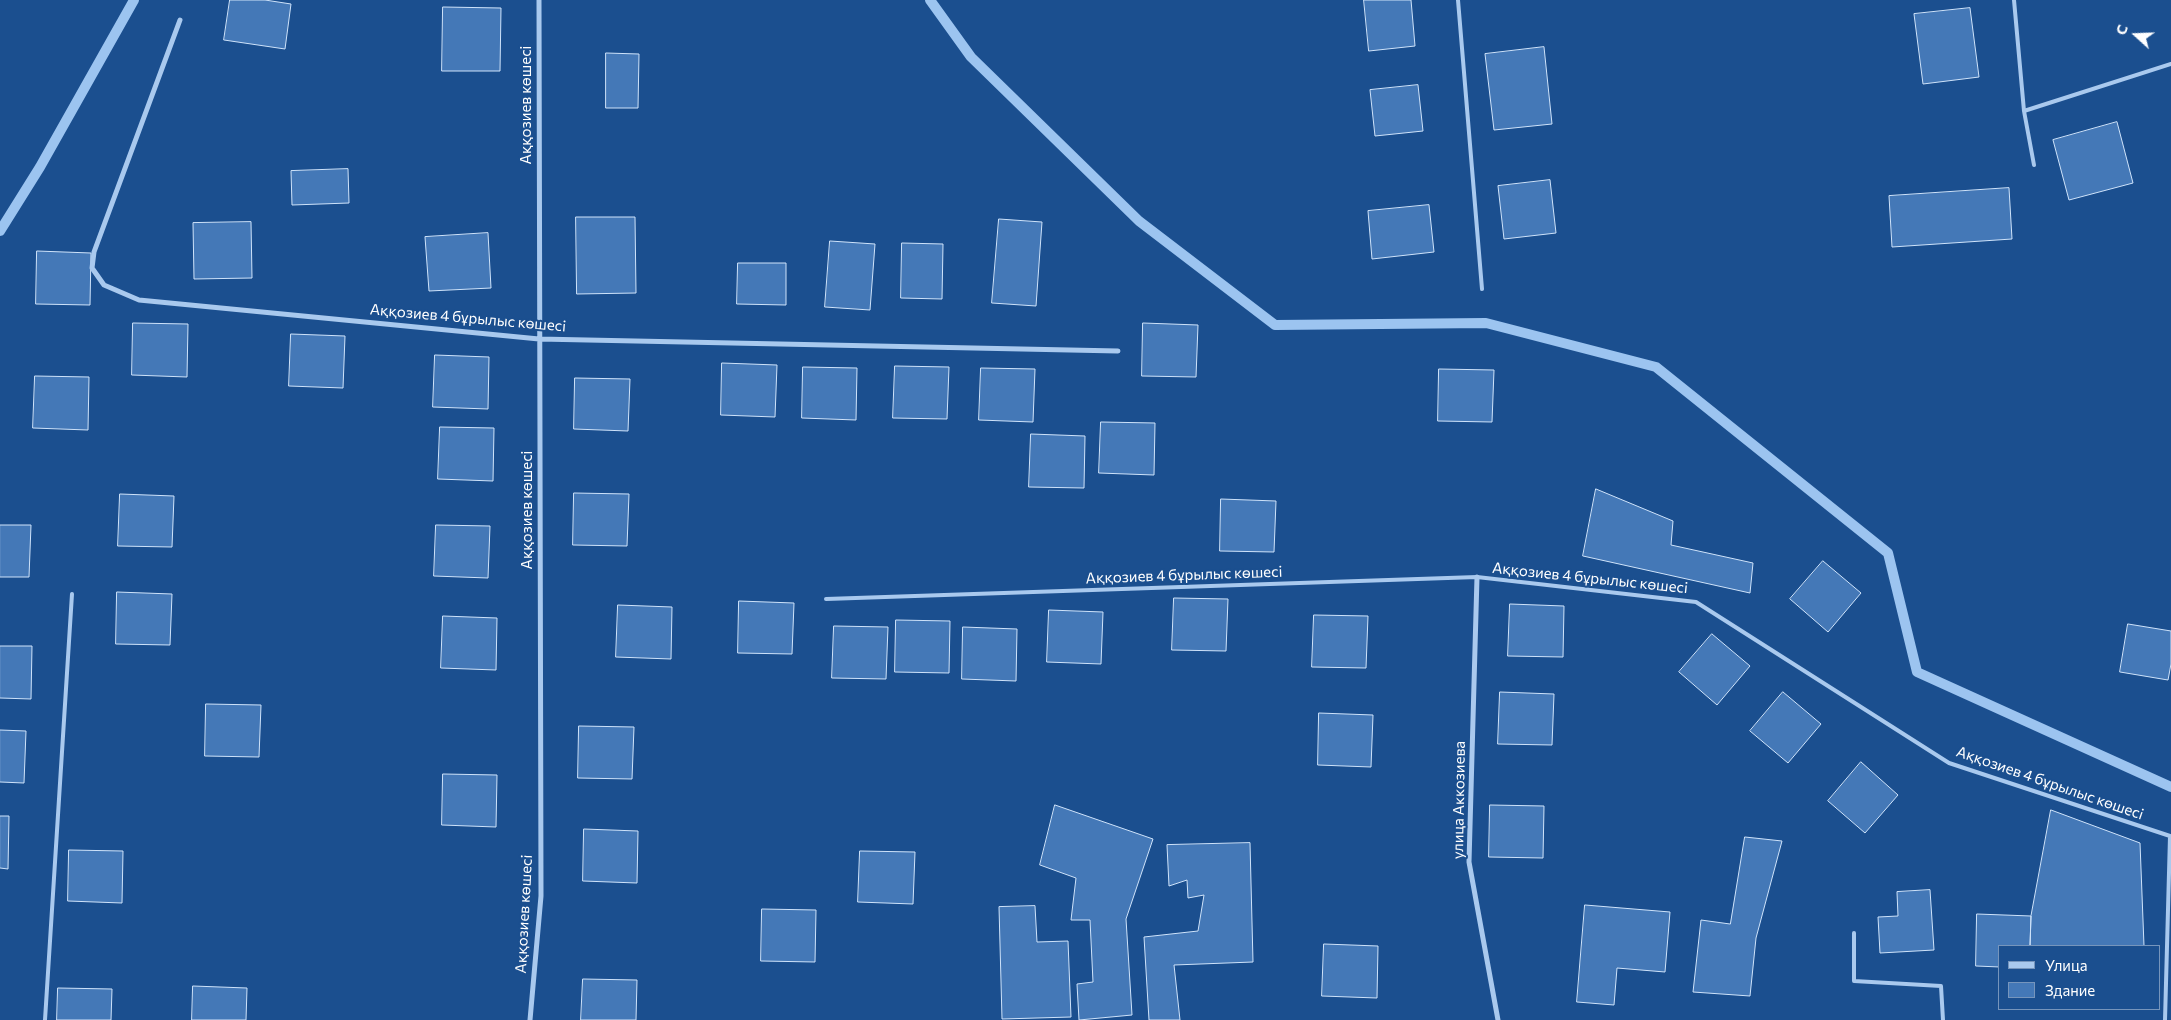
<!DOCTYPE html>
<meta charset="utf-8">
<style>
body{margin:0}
#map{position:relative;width:2171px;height:1020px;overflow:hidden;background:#1b4f8f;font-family:Commissioner,sans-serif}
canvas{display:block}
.legend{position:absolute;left:1998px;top:945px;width:162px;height:65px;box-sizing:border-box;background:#1b4f8f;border:1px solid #7695bc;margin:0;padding:6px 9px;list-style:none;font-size:15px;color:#fff}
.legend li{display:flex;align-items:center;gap:10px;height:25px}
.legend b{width:25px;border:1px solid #7695bc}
.north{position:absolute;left:2111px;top:10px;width:50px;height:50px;-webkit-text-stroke:4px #1b4f8f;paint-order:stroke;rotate:290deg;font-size:14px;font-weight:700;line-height:20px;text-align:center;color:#fff}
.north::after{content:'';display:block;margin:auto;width:18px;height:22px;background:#fff;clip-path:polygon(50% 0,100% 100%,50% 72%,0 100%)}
</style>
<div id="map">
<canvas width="2171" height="1020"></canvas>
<ul class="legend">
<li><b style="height:6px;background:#a9c9ee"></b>Улица</li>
<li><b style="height:14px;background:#4478b7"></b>Здание</li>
</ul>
<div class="north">С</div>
</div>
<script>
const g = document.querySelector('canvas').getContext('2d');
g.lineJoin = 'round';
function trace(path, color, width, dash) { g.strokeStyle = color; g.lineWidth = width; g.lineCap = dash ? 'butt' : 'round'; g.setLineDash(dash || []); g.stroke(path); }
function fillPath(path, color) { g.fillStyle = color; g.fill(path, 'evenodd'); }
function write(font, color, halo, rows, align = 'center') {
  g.font = font + ' Commissioner,sans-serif'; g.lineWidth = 4; g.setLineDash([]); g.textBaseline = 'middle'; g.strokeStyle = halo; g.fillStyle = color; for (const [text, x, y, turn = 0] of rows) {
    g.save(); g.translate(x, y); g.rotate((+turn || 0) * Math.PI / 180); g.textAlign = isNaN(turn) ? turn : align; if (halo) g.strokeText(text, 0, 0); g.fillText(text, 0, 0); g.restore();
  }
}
trace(new Path2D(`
 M930 0 971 57 1139 221 1275 325 1486 323 1656 367 1888 553 1917 672 2171 787
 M0 231 40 167 134 0`), '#9cc4f0', 10);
const building = new Path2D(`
 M230 0H265L291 4 285 49 224 40Z
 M1364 0H1411L1415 46 1369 51Z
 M443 7 501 8 500 71H442Z
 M1970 8 1979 77 1923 84 1914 14Z
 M1544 47 1552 124 1494 130 1485 54Z
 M606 53 639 54 638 108H606Z
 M1418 85 1423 131 1375 136 1370 90Z
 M2117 122 2133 183 2069 200 2053 140Z
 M348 169 349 203 292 205 291 171Z
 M1550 180 1556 233 1504 239 1498 186Z
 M2009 188 2012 239 1892 247 1889 196Z
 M1429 205 1434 252 1372 259 1368 211Z
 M576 217H635L636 293 577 294Z
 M999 219 1042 222 1036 306 992 303Z
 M251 222 252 278 194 279 193 223Z
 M488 233 491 288 429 291 425 237Z
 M830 241 875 244 870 310 825 307Z
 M902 243 943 244 942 299 901 298Z
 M37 251 91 253 90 305 36 304Z
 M738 263H786V305L737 304Z
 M133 323 188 324 187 377 132 375Z
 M1143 323 1198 325 1196 377 1142 376Z
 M291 334 345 336 343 388 289 386Z
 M435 355 489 357 488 409 433 407Z
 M722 363 777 365 775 417 721 415Z
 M895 366 949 367 947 419 893 418Z
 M803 367 857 368 856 420 802 418Z
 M981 368 1035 369 1033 422 979 420Z
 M1439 369 1494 370 1492 422 1438 421Z
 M35 376 89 377 88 430 33 428Z
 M575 378 630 379 628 431 574 429Z
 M1101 422 1155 423 1154 475 1099 473Z
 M440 427 494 428 493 481 438 479Z
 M1031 434 1085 436 1084 488 1029 487Z
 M1596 489 1673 521 1671 545 1753 563 1750 593 1583 556Z
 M574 493 629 494 627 546 573 545Z
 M120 494 174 496 172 547 118 546Z
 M1221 499 1276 501 1274 552 1220 551Z
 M0 525H31L29 577H0Z
 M436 525 490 526 488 578 434 576Z
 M1823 561 1861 593 1828 632 1790 599Z
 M117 592 172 594 170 645 116 644Z
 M1174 598 1228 599 1226 651 1172 650Z
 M739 601 794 603 792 654 738 653Z
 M1510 604 1564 606 1563 657 1508 656Z
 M618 605 672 607 671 659 616 657Z
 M1049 610 1103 612 1101 664 1047 662Z
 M1314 615 1368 616 1366 668 1312 667Z
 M443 616 497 618 496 670 441 668Z
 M896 620 950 621 949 673 895 672Z
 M2128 624 2171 631V664L2168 680 2120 672Z
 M834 626 888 627 886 679 832 678Z
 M963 627 1017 629 1016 681 962 679Z
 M1712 634 1750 666 1717 705 1679 672Z
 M0 646H32L31 699 0 698Z
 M1500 692 1554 694 1552 745 1498 744Z
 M1783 692 1821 724 1788 763 1750 731Z
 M206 704 261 705 259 757 205 756Z
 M1319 713 1373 715 1371 767 1318 765Z
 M579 726 634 727 632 779 578 778Z
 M0 730 26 731 24 783 0 782Z
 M1861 762 1898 795 1865 833 1828 801Z
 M443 774 497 775 496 827 442 825Z
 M1055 805 1153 839 1126 919 1132 1015 1079 1020 1077 984 1093 982 1090 920H1071L1076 878 1040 865Z
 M1490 805 1544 806 1543 858 1489 857Z
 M2051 810 2140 843 2144 946H2030L2031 916Z
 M0 816H9L8 869 0 868Z
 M584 829 638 831 637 883 583 881Z
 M1745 837 1782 841 1756 938 1750 996 1693 992 1701 920 1730 924Z
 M1250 843 1253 962 1174 965 1180 1020H1149L1144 937 1198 931 1204 895 1188 898 1187 880 1169 886 1167 845Z
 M69 850 123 851 122 903 68 901Z
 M860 851 915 852 913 904 858 902Z
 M1930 890 1934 950 1880 953 1878 917 1898 916 1897 892Z
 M1585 905 1670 912 1665 972 1617 968 1614 1005 1577 1002Z
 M1035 906 1037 942 1068 941 1071 1017 1002 1019 999 907Z
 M762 909 816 910 815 962 761 961Z
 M1977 914 2031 916 2030 946H2000V967L1976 966Z
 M1324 944 1378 946 1377 998 1322 996Z
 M583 979 637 980 636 1020H581Z
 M193 986 247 988 246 1020H192Z
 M58 988 112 989 111 1020H57Z`);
fillPath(building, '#4478b7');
trace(building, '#cfe3fa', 1);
trace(new Path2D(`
 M1458 0 1482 289
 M2014 0 2024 111 2034 165
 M2024 111 2171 64
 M826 599 1477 577 1696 602 1949 763 2170 836 2165 1020
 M1854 933V981L1941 986 1943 1020
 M45 1020 72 594`), '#a9c9ee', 4);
trace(new Path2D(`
 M180 20 94 252 92 268 104 285 139 300 539 339 1118 351
 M1477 577 1469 862 1498 1020
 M530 1020 541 896 539 0`), '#a9c9ee', 5);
write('15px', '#fff', '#1b4f8f', [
 ["Аққозиев көшесі",526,105,-90],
 ["Аққозиев 4 бұрылыс көшесі",468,318,5],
 ["Аққозиев көшесі",527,510,-90],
 ["Аққозиев 4 бұрылыс көшесі",1184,575,-2],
 ["Аққозиев 4 бұрылыс көшесі",1590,578,6],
 ["Аққозиев 4 бұрылыс көшесі",2050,783,19],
 ["улица Аккозиева",1459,800,-89],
 ["Аққозиев көшесі",524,914,-87]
]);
</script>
